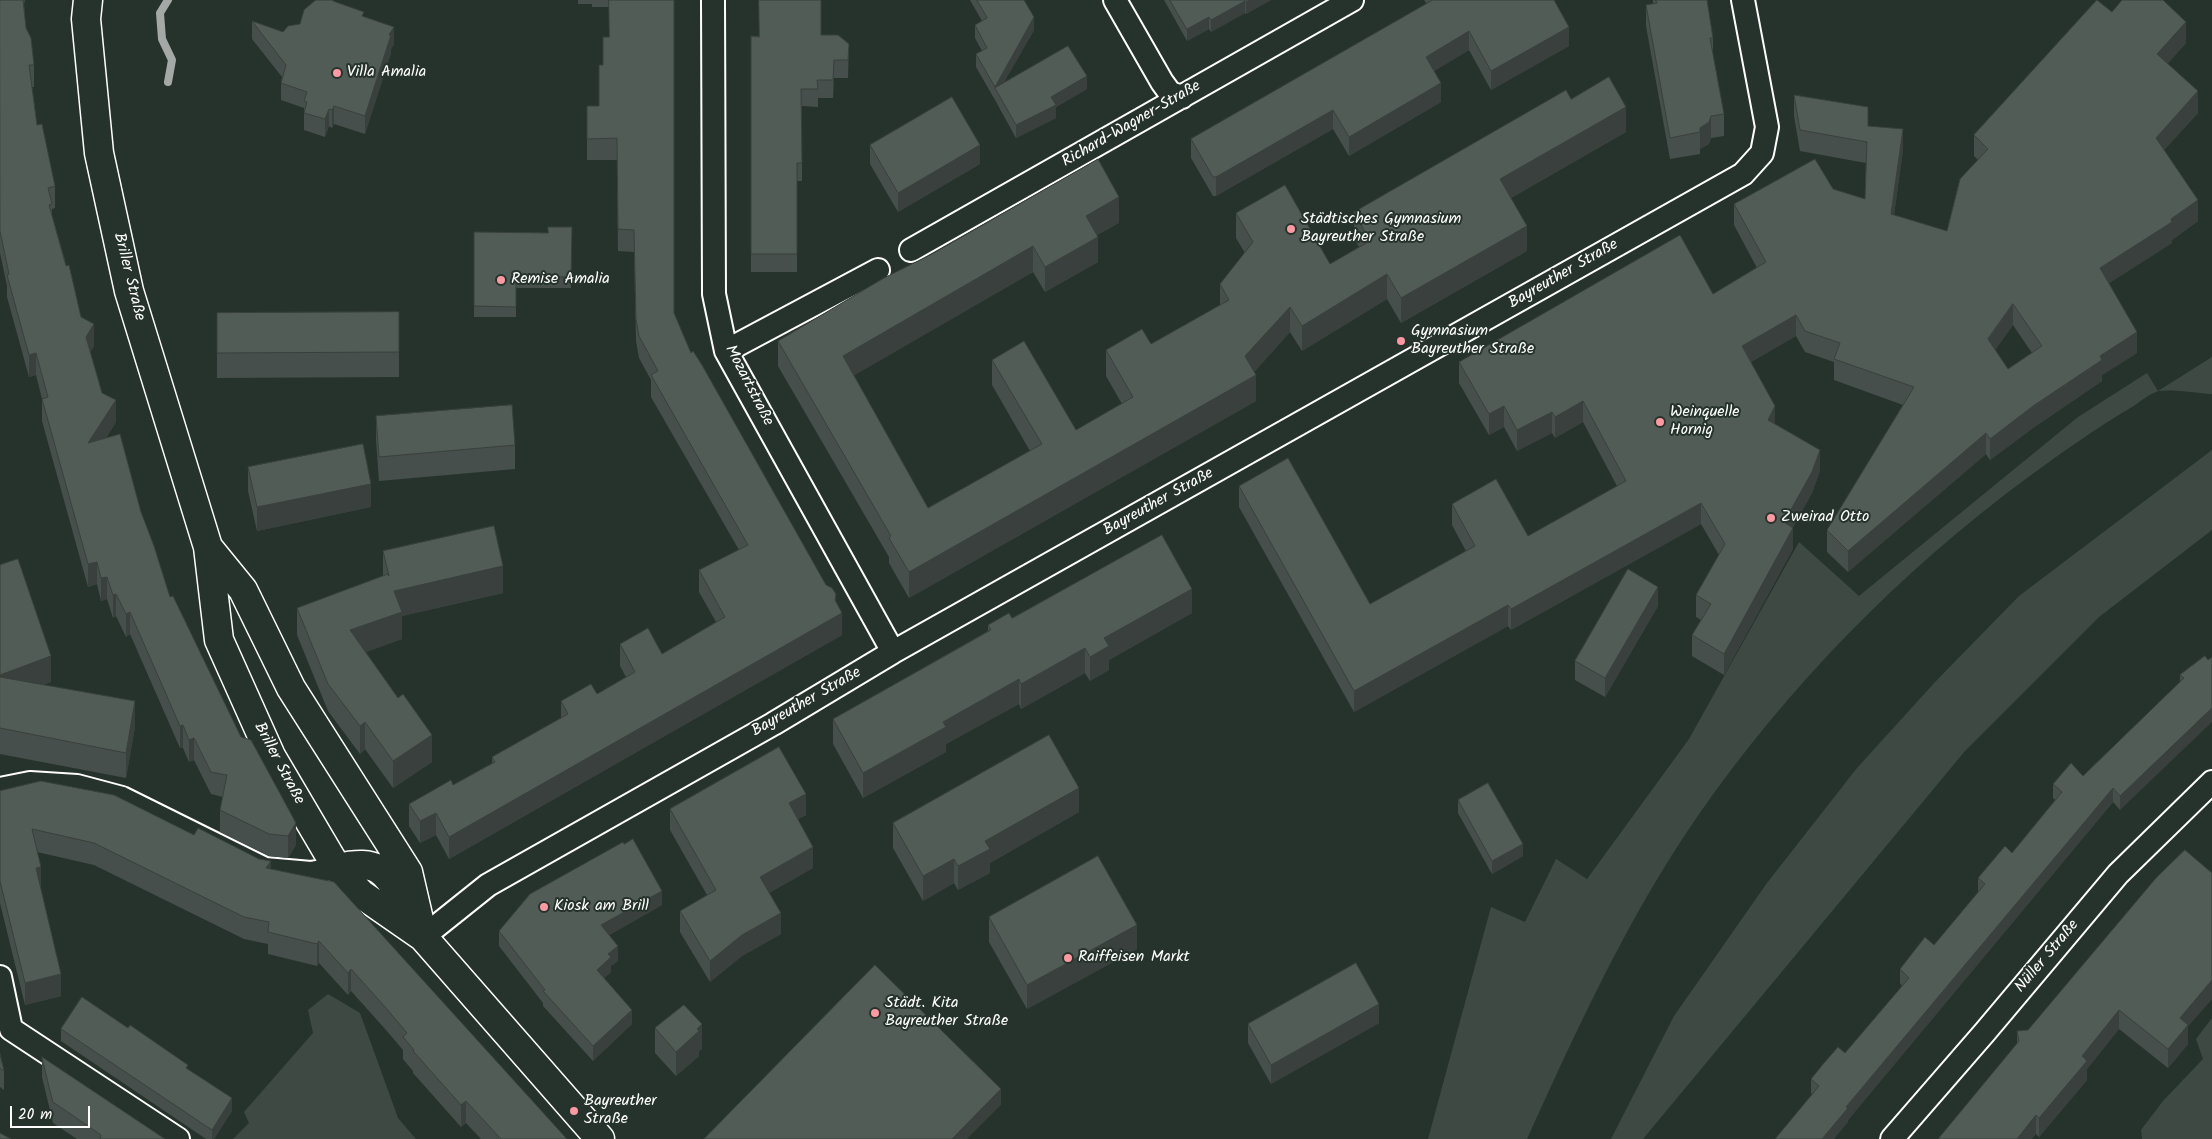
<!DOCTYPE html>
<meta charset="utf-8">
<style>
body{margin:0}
#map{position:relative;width:2212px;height:1139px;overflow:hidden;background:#26332d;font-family:Kalam,sans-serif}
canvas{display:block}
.scale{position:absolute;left:10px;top:1106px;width:80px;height:22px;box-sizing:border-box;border:2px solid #fff;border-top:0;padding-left:6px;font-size:15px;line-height:18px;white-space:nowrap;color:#fff;-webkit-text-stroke:4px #26332d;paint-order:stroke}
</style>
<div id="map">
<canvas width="2212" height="1139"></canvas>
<div class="scale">20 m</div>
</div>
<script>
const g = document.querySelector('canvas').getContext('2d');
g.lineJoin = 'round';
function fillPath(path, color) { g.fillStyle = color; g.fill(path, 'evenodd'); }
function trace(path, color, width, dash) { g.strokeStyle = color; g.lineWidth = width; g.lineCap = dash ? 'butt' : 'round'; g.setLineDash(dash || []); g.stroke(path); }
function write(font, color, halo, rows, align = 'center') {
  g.font = font + ' Kalam,sans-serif'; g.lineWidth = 4; g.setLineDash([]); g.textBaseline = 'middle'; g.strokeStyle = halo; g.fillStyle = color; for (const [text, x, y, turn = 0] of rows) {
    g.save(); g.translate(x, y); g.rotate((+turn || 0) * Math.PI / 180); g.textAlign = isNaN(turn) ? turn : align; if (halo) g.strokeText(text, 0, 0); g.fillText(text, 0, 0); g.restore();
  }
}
fillPath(new Path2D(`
 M2212 357V394C2197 393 2174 389 2159 391 2150 393 2140 402 2132 407 2095 429 2061 453 2027 478 1900 572 1787 687 1697 817 1628 917 1577 1029 1527 1139H1428L1491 907 1525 922 1556 859 1587 879 1689 739 1799 542 1859 596 2078 417 2147 373 2158 391Z
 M2212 450V530L2099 617 1965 751 1643 1139H1611L1674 1016 1767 883 1857 768 1936 681 2019 596Z
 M328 994 360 1013 398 1118 416 1139H233L249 1123 244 1112 313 1033 308 1010Z
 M2212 1018V1139H2142L2141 1130 2163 1101 2203 1059 2196 1039Z`), '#3e4944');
trace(new Path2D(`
 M168 82 172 60 162 39 160 13 168 0`), '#a4a9a7', 8);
const minor = new Path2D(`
 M713 0 714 294 726 351 893 652
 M1115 0 1162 82 1170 93 1182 97
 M911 250 1352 0
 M726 351 878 270
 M0 789 30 783 77 786 122 798 265 869 311 873 337 868
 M423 937 488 885 773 724 893 652 1743 174 1762 153 1767 127 1743 0
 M0 977 11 1029 178 1139
 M1892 1139 1985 1032 2118 874 2212 782`);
const secondary = new Path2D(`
 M88 0 86 19 99 153 129 291 208 547 219 640 271 756 337 868 361 894 423 937 600 1139
 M208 547 243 590 291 688 408 872 423 937
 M337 868C386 857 387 876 410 914`);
trace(minor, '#fff', 26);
trace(secondary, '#fff', 31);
trace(minor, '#26332d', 22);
trace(secondary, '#26332d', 28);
fillPath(new Path2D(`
 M0 0H25L24 4 26 28 34 65V87H32L37 125 55 186V208L52 209V215L81 317 94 346 90 352 102 393 116 422 106 438 141 512 170 597 296 845 288 858 269 856 220 832V810L223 797 211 794 194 760 189 762 183 748H180L130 634 126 637 116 616 113 618 107 599 101 601 97 584 88 587 42 421V399L36 375 29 377 7 297V286L0 253Z
 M578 0H674V313L691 353 836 602 842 635 449 859 436 835 420 843 409 826V804L453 785 492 763V757L561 718V701L597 694 626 677 620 666V644L662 654 716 622 699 592V570L739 550 651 397V380L639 358 636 341 634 252 618 251 617 160H587V106H599L603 65 609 37V7H592V4H578Z
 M970 0H1024L1034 30 1004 82 1087 89 1056 107V118L1016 138 995 100V99V100L976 67V54L982 51 975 38V25L982 21Z
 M1164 0H1271L1246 14 1245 13 1211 32 1209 29 1187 41Z
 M1424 0H1554L1569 46 1491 90 1469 50 1434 71 1441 102 1349 156 1333 129 1216 196H1213L1191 158V139L1427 4Z
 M1653 0H1707L1713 38V54L1724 114V136L1711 138 1709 144 1700 149V154L1670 159 1646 26V5L1653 4Z
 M333 1 364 17 394 44 391 49V53L365 134 334 124 332 128 329 126 325 137 304 130V108L281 100V83L282 77 252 39V21L283 32 300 24Z
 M2112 12 2186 43 2168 63 2198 113 2164 150 2198 221 2172 240V243L2109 283 2137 353 2102 375V381L2033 428 1990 460 1986 454 1848 572 1827 552V530L1903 405 1834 380V362L1805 352 1796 336 1751 362 1775 424 1820 471 1812 493 1793 527V549L1724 675 1692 656V635L1701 620 1696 617V595L1719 555 1701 524 1511 630 1508 626 1354 712 1239 507V486L1370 604 1466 551 1452 525V504L1528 536 1617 486 1583 422 1555 438 1552 433 1517 451 1504 427 1489 435 1459 383V362L1713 294 1757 268 1734 225V204L1833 189 1865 199 1866 163 1800 151 1794 116V95L1868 126 1903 150 1894 215 1947 231 1978 160 1974 156V135ZM2013 325 2032 353 2008 369 1995 350Z
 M821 35 849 44 848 78H834L833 98H818V107L802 106V181H797V272H751V36Z
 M1571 99 1626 132 1511 198 1527 251 1401 323 1387 299 1302 351 1290 332 1254 372 1256 401 909 598 889 563V557L778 366V341L884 278 1119 223 1097 235 1098 262 1045 292 1033 272 854 375 928 508 1030 451 992 385V360L1076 430 1122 404 1106 376V350L1151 344 1220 305V284L1245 253 1236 238V213L1330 264 1359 247 1354 238V212Z
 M870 145 980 164 898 212 870 164Z
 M572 227 571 288H516V317H474V232L548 233Z
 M399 312V377L217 378V313Z
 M376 416 515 445V469L379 481 376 440Z
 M248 467 371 507 257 531 248 491Z
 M383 551 503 593 402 616V639L366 652 432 762 393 788 365 749 360 754 328 711 297 635V608L383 576Z
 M0 565 51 682 43 685 135 727 126 778 0 754Z
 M1658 606 1605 697 1575 680V661Z
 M1192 613 1109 660V670L1090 681 1085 673 1021 709 1019 704 946 744V752L863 798 833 744V719L988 631V625L1012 618Z
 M2205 656 2120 810 2113 802 1848 1120V1122L1812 1094 1811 1093V1079L1845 1053 1902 986 1900 983V969L1934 945 1978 892V878L2012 853 2055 800 2053 798V784L2083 776 2180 682V675Z
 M0 791 194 835 271 870 567 1139H481L466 1123 461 1127 413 1073V1071L403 1059V1050L386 1030 351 991 348 995 319 963 317 966 268 954V944L244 939 94 865 37 852 41 889 61 996 25 1005 0 903Z
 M1458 800 1523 856 1492 874 1458 813Z
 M670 809 806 815 798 819 813 868 769 893 781 934 742 956 710 982 680 932V911L707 895 670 830Z
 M1079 812 990 863V873L958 890 954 883 923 901 893 848V823Z
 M2212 873V999L2188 1026V1044L2168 1068 2119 1029 2087 1069V1080L2039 1137 2036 1134 2017 1044V1031L2028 1030Z
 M662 905 609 935 618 961 611 966V972L604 978 632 1024 593 1061 543 1006V1003L499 946V931Z
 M989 917 1137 949 1027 1009 989 942Z
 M1379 1023 1271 1084 1248 1043V1024Z
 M655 1028 702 1049 699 1051V1056L676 1076 655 1053Z
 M61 1029 232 1111 214 1139H206L61 1041Z
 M0 1054 4 1071V1090L0 1087Z
 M42 1057 165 1139H77L53 1123 42 1077Z`), '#464f4b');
fillPath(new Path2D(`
 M1250 0H1271L1246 14V2Z
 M1245 1V13L1211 32V20Z
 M1034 17V30L998 93 995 88V100V87Z
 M1209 17V29L1187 41V29Z
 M2186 22V43L2157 75V54Z
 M394 27V44L391 49V53L365 134V116L389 35Z
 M1569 27V46L1491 90V71Z
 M1469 31V50L1426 76V57Z
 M834 60V78L833 98V80Z
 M1087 76V89L1056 107V118L1016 138V125L1051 97Z
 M1441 83V102L1349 156V137Z
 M2198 91V113L2156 159V138Z
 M334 106V124L332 128V110Z
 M1626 107V132L1500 204V179Z
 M329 109V126L325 137V119Z
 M1333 110V129L1216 196V177Z
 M1711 116V138L1709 144 1700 149V128Z
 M1903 129V150L1891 236V214Z
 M980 145V164L898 212V193Z
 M1119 197V223L1086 241V216Z
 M2198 200V221L2172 240V243L2100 289V268Z
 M1527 226V251L1401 323V298Z
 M1098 237V262L1045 292V267Z
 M1033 246V272L843 382V356Z
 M1387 274V299L1302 351V326Z
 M2013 304V325L1988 360V339Z
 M1290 307V332L1246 381 1256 375V401L909 598V572L1245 356Z
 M1796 315V336L1742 367V346Z
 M94 324V346L86 359V337Z
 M2137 332V353L2102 375V381L2033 428 1990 460V439L2100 356Z
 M36 353V375L29 377V355Z
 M116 400V422L88 465V443Z
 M1583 401V422L1555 438V417Z
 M1504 406V427L1489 435V414Z
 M1775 406V427L1768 420Z
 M1552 412V433L1517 451V430Z
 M1986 433V454L1848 572V551Z
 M1820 450V471L1812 493 1784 543V522Z
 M371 484V507L257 531V507Z
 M1701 503V524L1511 630V609Z
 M1793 528V549L1724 675V654Z
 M97 562V584L88 587V564Z
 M503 566V593L402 616V639L350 658V630L394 591Z
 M107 577V599L101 601V578Z
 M1658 587V606L1605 697V678Z
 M1192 589V613L1109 660V670L1090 681V657L1104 638Z
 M116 594V616L113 618V595Z
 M836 594V616L842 613V635L449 859V837L835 600Z
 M1508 605V626L1354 712V691Z
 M130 612V634L126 637V614Z
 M1085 648V673L1021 709V684Z
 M51 656V682L0 701V675Z
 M1019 679V704L946 744V752L863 798V773L943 722Z
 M135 701V727L126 778V753Z
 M2212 708V722L2120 810V796Z
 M365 722V749L360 754V726Z
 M183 725V748H180V726Z
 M432 735V762L393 788V761Z
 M194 738V760L189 762V740Z
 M1079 788V812L990 863V873L958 890V866L985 841Z
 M2113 788V802L1848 1120V1122L1834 1139H1822L1846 1107Z
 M806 794V815L789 824V803Z
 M436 813V835L420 843V821Z
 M296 823V845L288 858V836Z
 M1523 844V856L1492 874V861Z
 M813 847V868L760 898V877Z
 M954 859V883L923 901V876Z
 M271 861V883L266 868Z
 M41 867V889L36 890V868Z
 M662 891V905L601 940V925Z
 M781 913V934L742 956 710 982V961L742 935Z
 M1137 925V949L1027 1009V985Z
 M319 941V963L317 966V944Z
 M618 946V961L611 966V972L597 985V970L608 954Z
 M351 969V991L348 995V973Z
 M61 974V996L25 1005V983Z
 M2212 980V999L2188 1026V1044L2168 1068V1049L2180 1018Z
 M1379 1004V1023L1271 1084V1065Z
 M632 1010V1024L593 1061V1046Z
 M2119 1010V1029L2087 1069V1080L2039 1137V1118L2082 1056Z
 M702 1024V1049L699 1051V1056L676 1076V1052Z
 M1001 1089V1105L967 1139H952Z
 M232 1098V1111L214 1139H212V1130Z
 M466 1101V1123L461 1127V1105Z
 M2036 1115V1134L2032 1139H2017Z`), '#39403d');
const building = new Path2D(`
 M0 0H23L26 28 31 38 34 65H29L37 125 42 124 55 186 48 188 52 204 49 205 66 266 69 265 81 317 94 324 86 337 102 393 116 400 88 443 120 434 141 512 154 546 170 597 173 596 241 737 251 740 296 823 288 836 269 834 220 810 227 775 211 772 194 738 189 740 183 725 180 726 130 612 126 614 116 594 113 595 107 577 101 578 97 562 88 564 42 399 48 397 36 353 29 355 7 275 9 274 0 231Z
 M316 0H333V1L364 12 362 16 394 27 389 35H391L365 116 334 106 332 110 329 109 325 119 304 113 307 102 304 101 307 92 281 83 286 65 252 21 283 32 288 26 300 24 304 10Z
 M609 0H674V313L691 353 693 351 702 365 826 585 832 588 836 594 835 600 842 613 449 837 436 813 420 821 409 804 451 780 453 785 495 762 492 757 568 714 561 701 591 684 597 694 635 672 620 644 648 628 662 654 725 617 699 570 748 545 651 375 658 371 639 336 636 319 634 230 618 229 617 138 587 139V106H599V65H603V37H609Z
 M759 0H821V35H838L849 44 848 60H834L833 80H817L818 89H801L802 163H797V254H751V36L759 37Z
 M977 0H1024L1034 17 995 87 976 54 987 48 975 25 987 18Z
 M1170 0H1250L1246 2 1245 1 1211 20 1209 17 1187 29Z
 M1433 0H1554L1569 27 1491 71 1469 31 1426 57 1441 83 1349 137 1333 110 1216 177H1213L1191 139Z
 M1656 0H1707L1713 38H1710L1724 114 1711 116 1709 122 1700 128V132L1670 138 1646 5 1657 3Z
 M2097 0 2112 12 2122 0H2163L2186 22 2157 54 2198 91 2156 138 2198 200 2171 219 2172 222 2100 268 2137 332 2100 356 2102 360 2033 406 1990 439 1986 433 1848 551 1827 530 1914 387 1834 359 1840 343 1805 331 1796 315 1742 346 1775 406 1768 420 1820 450 1812 472 1784 522 1793 528 1724 654 1692 635 1711 604 1696 595 1725 544 1701 503 1511 609 1508 605 1354 691 1239 486 1288 458 1370 604 1475 546 1452 504 1496 479 1528 536 1626 481 1583 401 1555 417 1552 412 1517 430 1504 406 1489 414 1459 362 1680 235 1713 294 1766 262 1734 204 1815 159 1833 189 1865 199 1867 142 1800 130 1794 95 1868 107V126L1903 129 1891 214 1947 231 1960 179 1988 149 1974 135ZM2013 304 2042 346 2008 369 1988 339Z
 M1068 46 1087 76 1051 97 1056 105 1016 125 995 88Z
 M1609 77 1626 107 1500 179 1527 226 1401 298 1387 274 1302 326 1290 307 1245 356 1256 375 909 572 889 538 891 536 778 341 884 278 932 254 1098 159 1119 197 1086 216 1098 237 1045 267 1033 246 843 356 928 508 1042 444 992 360 1024 341 1076 430 1133 397 1106 350 1142 329 1151 344 1229 300 1220 284 1253 242 1236 213 1285 185 1330 264 1370 241 1354 212 1566 90 1571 99Z
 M952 97 980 145 898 193 870 145Z
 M548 227H572L571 277H516V307L474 306V232L548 233Z
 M399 312V352L217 353V313Z
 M512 405 515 445 379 457 376 416Z
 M363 444 371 484 257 507 248 467Z
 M494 526 503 566 394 591 402 612 350 630 398 698 403 694 432 735 393 761 365 722 360 726 328 684 297 608 388 574 389 576 383 551Z
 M1162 535 1192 589 1104 638 1109 646 1090 657 1085 648 1021 684 1019 679 943 722 946 727 863 773 833 719 991 630 988 625 1009 613 1012 618Z
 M18 559 51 656 0 675V565Z
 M1628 569 1658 587 1605 678 1575 661Z
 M2205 656 2208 660 2212 657V708L2120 796 2113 788 1846 1107 1848 1108 1822 1139H1775L1819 1086 1811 1079 1824 1063 1838 1047 1845 1053 1909 978 1900 969 1925 937 1934 945 1985 884 1978 878 2005 846 2012 853 2062 792 2053 784 2071 763 2083 776 2184 678 2180 675Z
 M0 677 135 701 126 753 0 728Z
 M1049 735 1079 788 985 841 990 849 958 866 954 859 923 876 893 823Z
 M779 747 806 794 789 803 813 847 760 877 781 913 742 935 710 961 680 911 716 890 670 809Z
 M41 781 114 795 194 835 198 828 259 859 271 861 266 868 334 882 567 1139H501L466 1101 461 1105 413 1051 414 1050 403 1037 407 1033 386 1008 351 969 348 973 319 941 317 944 268 932 269 922 244 917 94 843 32 829 41 867 36 868 61 974 25 983 0 881V791Z
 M1488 783 1523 844 1492 861 1458 800Z
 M633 839 662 891 601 925 618 946 608 954 611 957 597 970 632 1010 593 1046 543 991 545 990 499 931 530 894 623 842 624 844Z
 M2185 850 2212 873V980L2180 1018 2188 1025 2168 1049 2119 1010 2082 1056 2087 1061 2039 1118 2036 1115 2017 1139H1938L2019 1041 2017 1031 2028 1030 2156 878Z
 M1098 856 1137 925 1027 985 989 917Z
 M1356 963 1379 1004 1271 1065 1248 1024Z
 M875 965 1001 1089 952 1139H704Z
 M82 997 128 1028 130 1025 188 1065 186 1068 232 1098 212 1130 61 1029Z
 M684 1005 702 1024 697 1029 699 1031 676 1052 655 1028Z
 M0 1054 4 1071 0 1068Z
 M42 1057 165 1139H100L101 1135 53 1102Z
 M0 1133 11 1139H0Z`);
fillPath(building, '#515c57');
trace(building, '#39403d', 1);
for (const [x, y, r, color] of [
 [337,73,5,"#ff9aa2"],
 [1291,229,5,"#ff9aa2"],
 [501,280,5,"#ff9aa2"],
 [1401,341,5,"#ff9aa2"],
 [1660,422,5,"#ff9aa2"],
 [1771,518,5,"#ff9aa2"],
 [544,907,5,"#ff9aa2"],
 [1068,958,5,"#ff9aa2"],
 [875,1013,5,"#ff9aa2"],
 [574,1111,5,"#ff9aa2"]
]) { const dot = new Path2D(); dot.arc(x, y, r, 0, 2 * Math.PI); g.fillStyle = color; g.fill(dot); trace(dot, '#26332d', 2); }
write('16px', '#fff', '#26332d', [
 ["Villa Amalia",347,73],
 ["Städtisches Gymnasium",1301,220],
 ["Bayreuther Straße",1301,238],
 ["Remise Amalia",511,280],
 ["Gymnasium",1411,332],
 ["Bayreuther Straße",1411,350],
 ["Weinquelle",1670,413],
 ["Hornig",1670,431],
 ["Zweirad Otto",1781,518],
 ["Kiosk am Brill",554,907],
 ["Raiffeisen Markt",1078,958],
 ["Städt. Kita",885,1004],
 ["Bayreuther Straße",885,1022],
 ["Bayreuther",584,1102],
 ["Straße",584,1120]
], 'left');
write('16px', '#fff', '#26332d', [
 ["Richard-Wagner-Straße",1132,125,-30],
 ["Bayreuther Straße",1564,275,-30],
 ["Briller Straße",128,277,76],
 ["Mozartstraße",748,386,63],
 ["Bayreuther Straße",1159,503,-29],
 ["Bayreuther Straße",807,703,-30],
 ["Briller Straße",278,764,62],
 ["Nüller Straße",2048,957,-50]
]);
</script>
